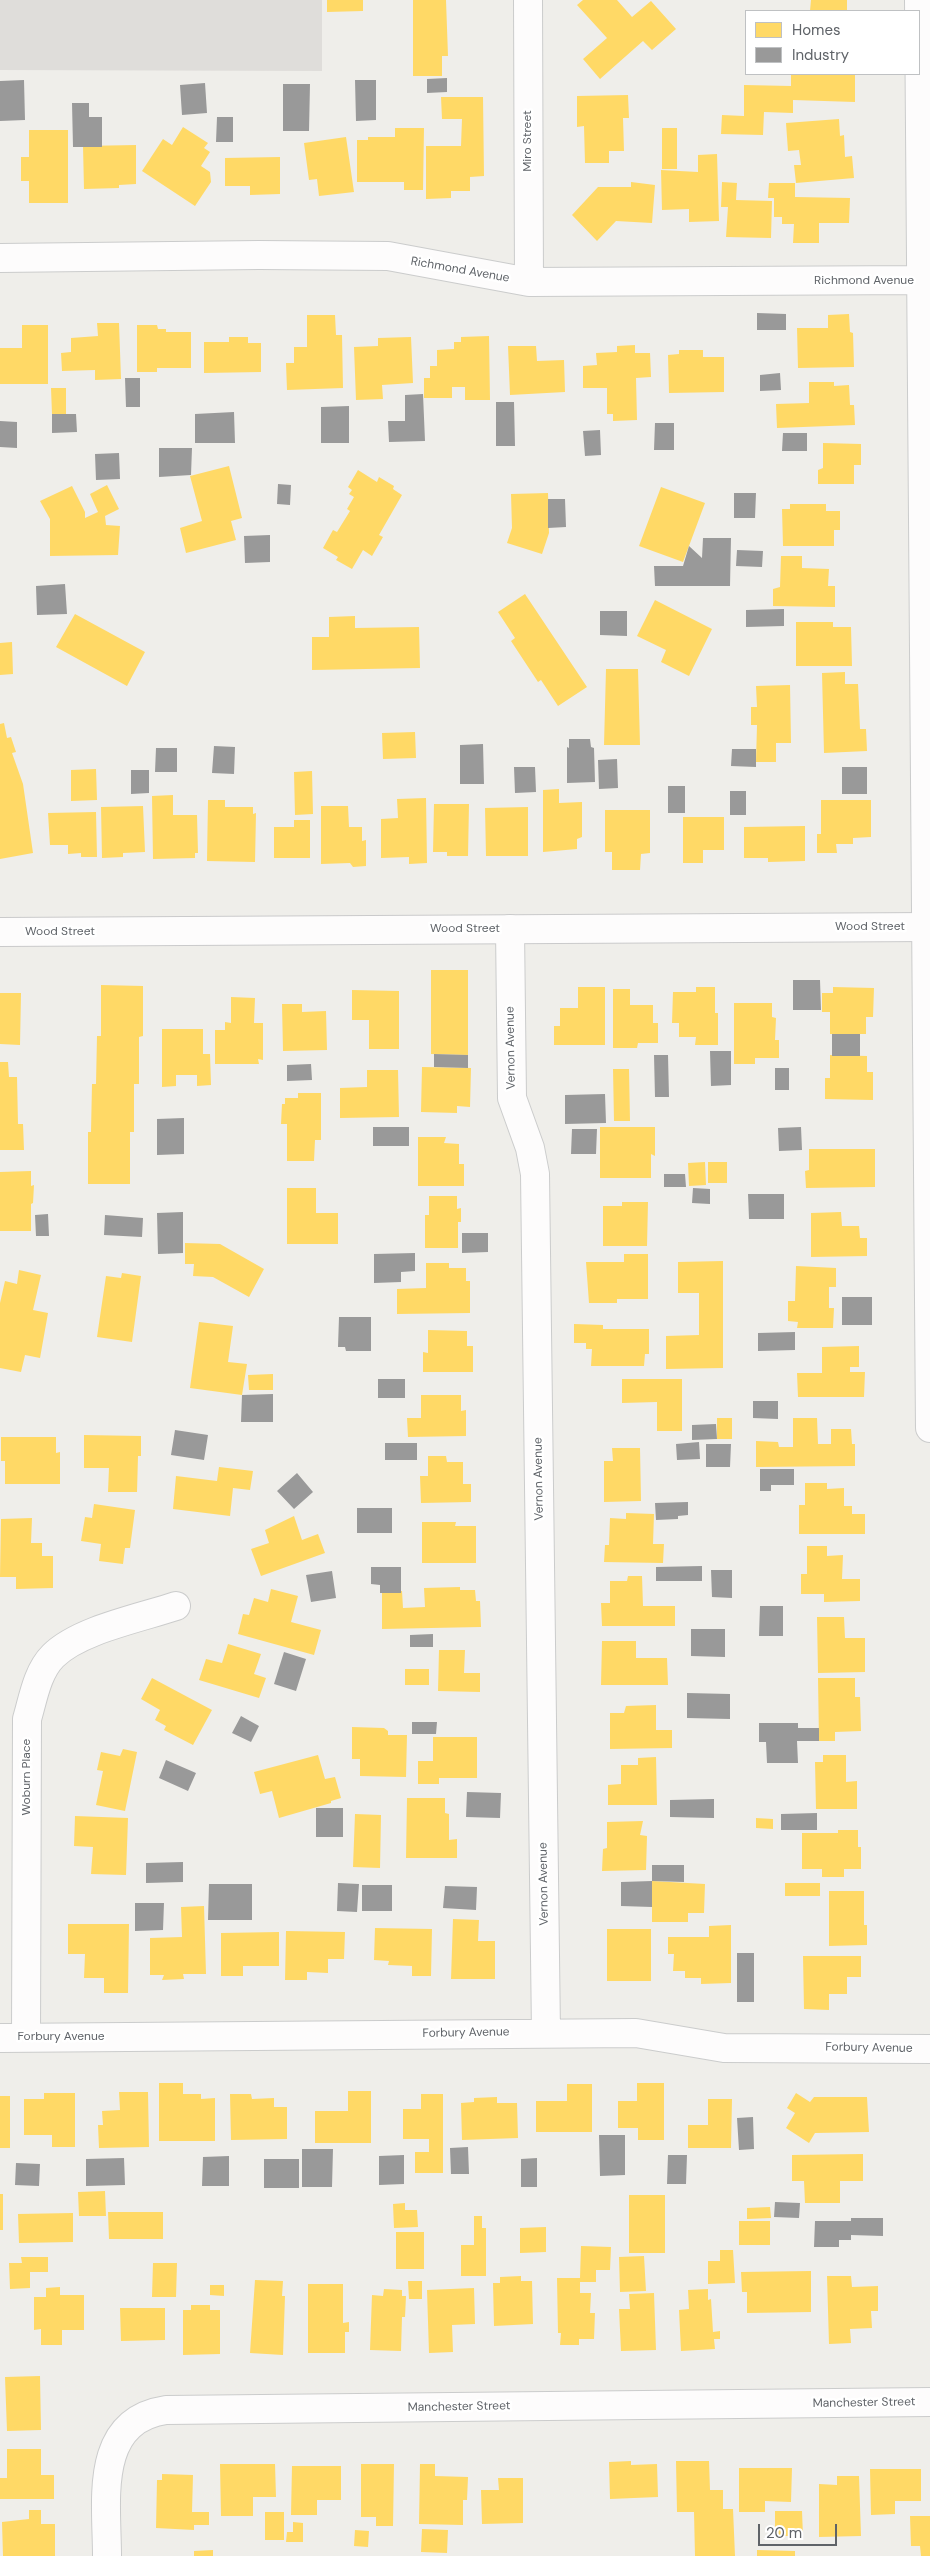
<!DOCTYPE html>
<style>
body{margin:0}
#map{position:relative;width:930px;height:2556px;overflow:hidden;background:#efeeea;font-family:"DM Sans",sans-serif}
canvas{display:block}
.legend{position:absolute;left:745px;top:10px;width:175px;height:65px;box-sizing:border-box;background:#fff;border:1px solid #bfc1c3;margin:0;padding:6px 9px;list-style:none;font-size:15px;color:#5f6368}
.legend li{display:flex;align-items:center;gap:10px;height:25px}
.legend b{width:25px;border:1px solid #bfc1c3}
.scale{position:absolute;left:758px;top:2524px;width:79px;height:22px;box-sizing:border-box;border:2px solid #5f6368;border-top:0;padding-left:6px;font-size:15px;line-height:18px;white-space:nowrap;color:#5f6368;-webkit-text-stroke:4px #fff;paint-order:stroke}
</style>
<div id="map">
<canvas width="930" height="2556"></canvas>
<ul class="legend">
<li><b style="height:14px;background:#ffd966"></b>Homes</li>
<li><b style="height:14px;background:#999"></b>Industry</li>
</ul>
<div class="scale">20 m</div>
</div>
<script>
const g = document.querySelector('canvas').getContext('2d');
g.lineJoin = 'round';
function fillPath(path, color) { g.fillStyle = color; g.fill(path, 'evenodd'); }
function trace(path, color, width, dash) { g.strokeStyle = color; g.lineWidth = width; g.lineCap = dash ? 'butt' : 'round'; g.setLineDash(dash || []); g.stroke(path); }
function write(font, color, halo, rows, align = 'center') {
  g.font = font + ' "DM Sans",sans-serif'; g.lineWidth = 5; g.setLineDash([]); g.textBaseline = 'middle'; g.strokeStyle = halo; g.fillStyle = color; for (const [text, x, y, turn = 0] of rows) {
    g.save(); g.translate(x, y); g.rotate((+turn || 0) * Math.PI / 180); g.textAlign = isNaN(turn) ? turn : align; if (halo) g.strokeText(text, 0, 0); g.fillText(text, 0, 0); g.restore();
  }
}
fillPath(new Path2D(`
 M0 0H322V71L0 70Z`), '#dfddda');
fillPath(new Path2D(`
 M327 0H363V11L327 12Z
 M413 0H446L448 56H442V76H413Z
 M583 0H617L632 17 651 1 676 29 652 50 643 41 600 79 583 59 607 38 577 5Z
 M811 0H847V11H810Z
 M791 74H855V102L793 100V113L764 112 763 135 721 134 722 115 744 116V85L791 86Z
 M628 95 629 118H623L624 151H609V163H585L584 126 577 127V96Z
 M441 97H483L484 176 470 177V191H451V198L426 199V146H461L462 119H442Z
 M839 119 840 136 844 135 845 157 852 156 854 178 796 183 794 165H801L799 150 788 151 786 123Z
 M183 127 208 143 204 148 210 152 201 166 210 172 211 182 195 206 142 171 163 139 172 145Z
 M395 128H424L423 190H404V182H357V140H368V137H395Z
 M662 128H677V169H662Z
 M29 130H68V203H29V181H21V157H29Z
 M346 137 354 192 319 196 317 179 309 180 304 143Z
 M136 145V184L119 185V188L84 189 83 146Z
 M717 154 719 221 689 222V209L662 210 661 170 698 172V155Z
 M280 157V194L250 195V186H225V158Z
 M631 182 655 185 652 223 616 221 597 241 572 215 598 187H631Z
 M722 182 737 183 736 200 772 201 771 238 726 237 728 207H721Z
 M769 183H795V197L850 198 849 223H819V243H793L794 224H782V217H774V198H768Z
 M849 314 850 332 853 333 854 367 798 368 797 328H828V315Z
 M307 315H335L336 335H342L343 388 287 390 286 363H294V347H307Z
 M97 323H119L121 379 95 380V370L62 371 61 353 71 352V338L98 336Z
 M22 325H48V384H0V348H22Z
 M137 325H157L158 329H166V332H191V368H157V372H137Z
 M489 336 490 400H465V387H452V398H424V378H430V366H437V350L454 349V342H461V337Z
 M229 337H248V343H261V372L204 373V342H229Z
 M411 337 413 383 382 385 383 399 356 400 354 347 378 346V338Z
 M635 345V353H650L651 377 636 378 637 420 613 421V414H607V388H583V366L597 365 596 353 617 352V346Z
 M508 346H536L537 361 564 360 565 392 510 395Z
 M679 350H703V357H724V392L669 393 668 355 679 354Z
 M809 382H834V386L849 385 850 405H854L855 425 777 428 776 404 809 403Z
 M51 388H66V414H52Z
 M823 443 861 444V465H854V484H818V470L823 468Z
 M229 466 242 518 231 521 236 540 186 553 180 528 202 521 190 476Z
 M358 470 377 482 379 477 394 486 393 489 402 495 379 535 383 537 372 556 363 550 352 569 336 560 338 557 323 548 333 530 337 532 350 511 347 509 354 497 349 494 352 490 348 487Z
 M107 485 119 509 105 516 106 525 120 526 118 555 50 556V519L40 501 72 486 85 512V518L98 512 90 494Z
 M661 487 705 503 683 562 639 546Z
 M548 493 549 533 542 554 507 543 512 528 511 494Z
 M790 504H826V511H840V530H834V546H783L782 509H790Z
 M781 556H802V568L829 569 828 586H835V607L773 606V589L780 587Z
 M525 594 587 687 558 706 541 680 538 682 511 641 515 638 498 612Z
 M655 600 712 629 689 676 661 662 666 650 637 636Z
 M75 614 145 652 127 686 56 647Z
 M355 616V628L419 627 420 668 312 670V637H329V617Z
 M796 622H833V627H851L852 666H796Z
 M12 642 13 674 0 675V643Z
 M606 669H638L640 745H604Z
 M845 672V684H858L860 729H866L867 751 824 753 822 673Z
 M790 685 791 743H776V762H756L757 725H751V707H757L756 686Z
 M4 723 7 738 11 737 16 752 12 753 23 784 33 853 0 859V724Z
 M415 732 416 758 383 759 382 733Z
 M96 769 97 800 71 801V770Z
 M312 771 313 814 295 815 294 772Z
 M559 789V803L582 802V837L577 839V849L543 852V790Z
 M173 795V815H197L198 853H195V858L153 859 152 796Z
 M426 798 427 863 409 864V857L381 858V819L398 818 397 799Z
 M208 800H225V807H253V814L256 813 255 862 207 861Z
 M821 800H871V837L853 838V844H836L837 853H817V834H821Z
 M434 804H469L468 856H447V852H433Z
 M143 806 145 852 123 853V857L102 858 101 807Z
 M321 806H348L349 827H362V841L366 840V866L353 867 350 863 321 864Z
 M528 807V856H486L485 808Z
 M605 810H650V853L641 854 640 870H612V852H605Z
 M96 812 97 857H81V853L68 854V845H50L48 813Z
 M683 817H724V850H703V863H683Z
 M294 820H310V858H274V827H294Z
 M805 826V861L768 862V858H744V827Z
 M431 970H468V1055L431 1054Z
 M101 985 143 986V1036L139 1037V1084H134V1132H130V1184H88V1132H91L92 1084H96L97 1036H101Z
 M578 987H605V1045H554V1026H560V1008H578Z
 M696 987H715V1013H718V1045H695L696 1037H679V1023H672L673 992H696Z
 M833 987 874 988 873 1017H866V1034H830V1012H822V993H833Z
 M613 989H630V1005H653V1023H658V1043H638L637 1048H613Z
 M352 990 399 991V1049H369V1020H352Z
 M0 993H21L20 1045 0 1044Z
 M231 997 255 998 254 1023H263V1060L258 1059 259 1064H215V1030H225V1022L231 1023Z
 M734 1003H772V1017L776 1018 775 1040H779V1058H755V1064H734Z
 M282 1004H302V1012L326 1011 327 1050 283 1051Z
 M162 1029H203V1054H210L211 1085 197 1086V1075H176V1086L162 1087Z
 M830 1055 867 1056V1072H873V1100L825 1099V1078H830Z
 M0 1062H8L9 1077H17L18 1124H23L24 1150H0Z
 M422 1067 471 1068 470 1107 457 1106V1113L421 1112Z
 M613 1069H629L630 1121H614Z
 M367 1070H398L399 1117 340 1118V1088L367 1087Z
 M298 1093H321V1140H315L314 1161H287V1124H281L282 1104H285V1098H298Z
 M600 1127H655V1156L651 1154V1178H600Z
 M418 1137H446L444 1143 459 1144V1164H464V1186H418Z
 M809 1149H875V1187L806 1188 805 1171 809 1170Z
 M705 1162 706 1185 689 1186 688 1163Z
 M708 1162H727V1183H708Z
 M31 1171V1186L34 1185 33 1203 31 1204V1231H0V1172Z
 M287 1188H316V1213H338V1244H287Z
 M429 1196H457V1209L461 1208V1222H458V1248H425V1215H429Z
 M622 1202H648L647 1246H603V1206H622Z
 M841 1212 842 1226H859L860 1238H867V1256L811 1257V1213Z
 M185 1243 220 1244 264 1269 249 1297 213 1277 193 1276 194 1264H185Z
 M624 1254H648V1299H617V1303H589L586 1262H624Z
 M723 1261V1368L666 1369V1336L699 1335V1293H678V1262Z
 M426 1263H449V1268H466V1281H470V1313L397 1314V1289L426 1288Z
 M796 1266 836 1268V1287H829V1308H834L833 1328H797L798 1322 788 1321V1301H795Z
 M19 1270 41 1275 33 1310 48 1313 40 1358 25 1355 21 1372 0 1368V1303L5 1281 17 1284Z
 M122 1273 141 1276 132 1342 97 1337 106 1276 121 1278Z
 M199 1322 233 1326 228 1362 247 1364 242 1395 190 1388Z
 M574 1324 603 1325V1329H649V1354H645L644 1366H591L592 1349H586V1343H574Z
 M428 1330 467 1331V1346H473V1372H423V1352L428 1353Z
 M859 1346V1367H850V1372H865L864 1397H798L797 1373H822V1347Z
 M273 1374V1390H249L248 1375Z
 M622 1379H682V1431H657V1402L622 1403Z
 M421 1395H461V1411L466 1410V1436L408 1437 407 1418H421Z
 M717 1418H732V1439H717Z
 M793 1418H817L818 1444H831V1429H851L852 1444H855V1466L756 1467V1441L778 1442 779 1447H793Z
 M84 1435 141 1436V1456H138L137 1492H108L109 1468H84Z
 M1 1437H56V1453L60 1452V1484H5V1461H1Z
 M612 1448H640L641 1501 604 1502V1461H613Z
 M428 1456H446L447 1462H463V1484H471V1502L421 1503 420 1476H428Z
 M219 1467 253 1471 250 1490 233 1488 230 1516 173 1509 176 1476 217 1481Z
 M805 1483H827V1489L844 1488V1506H852V1514H865V1534H799V1505H805Z
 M94 1504 135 1510 130 1548H125L123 1564 99 1561 101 1544 81 1541 85 1517 92 1518Z
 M626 1513 654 1514 653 1544H664L663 1563 604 1562 605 1545H609L610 1518 626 1519Z
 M294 1516 302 1540 318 1534 325 1553 261 1576 251 1549 269 1543 265 1530Z
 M32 1518 31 1543H42V1556H53V1588L16 1589V1577H0L1 1519Z
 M422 1522H456L455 1526H476V1563H422Z
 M807 1546H827V1556L843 1555 842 1579H860V1601L824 1602V1594H801V1574H807Z
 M628 1576H642L643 1606H675V1626H602L601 1603H610V1581H627Z
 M460 1587V1590H475L476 1601H480L481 1627 382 1629V1592L402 1591 403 1608 425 1607 424 1588Z
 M271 1589 298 1596 291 1622 321 1630 314 1655 238 1634 243 1614 249 1615 254 1598 268 1602Z
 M817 1617H844L845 1638H865V1672L818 1673Z
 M602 1641H636V1658H667L668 1685H601Z
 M228 1644 261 1654 254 1674 266 1678 259 1698 199 1680 206 1659 222 1663Z
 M439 1650H465L464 1673H480V1692L438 1691Z
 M405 1669H429V1685H405Z
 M152 1678 212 1710 193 1745 164 1730 166 1726 155 1720 160 1710 141 1699Z
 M818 1678H855V1697H860L861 1731 835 1732V1741H819Z
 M656 1705V1730H672V1748L610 1749V1713H624L626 1706Z
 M352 1727 384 1728 388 1731V1735H407L406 1777 360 1776V1759H352Z
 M433 1737H477V1778H439V1784H418V1761H433Z
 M123 1749 137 1752 125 1811 96 1805 103 1771 97 1770 101 1752 120 1756Z
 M318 1755 325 1779 335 1777 341 1798 331 1801V1803L279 1818 272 1791 260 1794 254 1772Z
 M823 1755H846V1782L857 1781V1809H816L815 1762H823Z
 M656 1757 657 1805H608V1785L621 1784V1765H638V1758Z
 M407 1798H445V1813L449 1814V1840L457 1839V1858H406Z
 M355 1814 381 1815 380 1868 353 1867Z
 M75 1816 128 1818 126 1875 91 1874 93 1847 74 1846Z
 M756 1818 773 1819V1829L756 1828Z
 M643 1821 640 1835 647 1836 646 1870 602 1871 603 1849 607 1848V1822Z
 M838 1830H858V1847H861V1869H844V1877H822V1869H802V1833H838Z
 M652 1881 705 1884 704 1913H688V1922H652Z
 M785 1883H820V1896H785Z
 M829 1891H864V1925H867V1945L829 1946Z
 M204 1906 206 1974H183L184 1979 162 1980 164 1975H150V1938L182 1937 181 1907Z
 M453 1919 479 1920 478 1941H495V1979H451Z
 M68 1924H129L128 1993H104V1978H84L85 1954H68Z
 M731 1925V1983L701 1984V1978H685V1971H673L674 1954H668V1937H709V1926Z
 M375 1928 432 1929 431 1976H412V1966L388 1965 389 1961 374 1960Z
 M607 1929H651V1981H607Z
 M286 1931 345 1932 344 1959H328V1973L307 1972V1980H285Z
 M279 1932V1966H243V1976H221V1933Z
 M803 1956H861V1977H847V1994H829V2010L804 2009Z
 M159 2083H183V2094H201V2099L215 2098V2141H159Z
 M637 2083H664V2140H638V2128H618V2101H637Z
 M567 2084H592V2132H536V2101H567Z
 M348 2091H371V2143H315V2111H348Z
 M119 2092H148L149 2147 99 2148 98 2125H103L102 2111 120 2110Z
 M44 2093H75V2147H52V2135H24V2099H44Z
 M796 2093 810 2102 814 2097H867L869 2132 815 2133 809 2143 786 2128 795 2113 787 2108Z
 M230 2094H251L252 2099 274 2098V2107H287V2139L231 2140Z
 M421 2094H443V2173H415V2152H429V2139H403V2109H421Z
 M0 2096H10V2148H0Z
 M497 2097V2103H517L518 2138 462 2140 461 2103 474 2102V2098Z
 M708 2099H732L731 2148H688V2125H708Z
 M863 2154V2181H840V2203H805L804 2181H792V2155Z
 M105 2191 106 2216H79L78 2192Z
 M0 2194H3V2230H0Z
 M629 2195H665V2253H629Z
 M405 2203V2210H417L418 2227 394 2228 393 2204Z
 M770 2207 771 2218 747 2219V2208Z
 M108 2212H163V2239H109Z
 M73 2213V2242L19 2243 18 2214Z
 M474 2216H482V2228H486V2276H461V2245H474Z
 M739 2221H770V2245H739Z
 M546 2227V2252L520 2253V2228Z
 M396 2232H424V2269H396Z
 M581 2246 611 2247 610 2270H596V2282H580V2293H591L590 2313H595L594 2339H579V2345H560L561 2333H558L557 2278H580Z
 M720 2250H733L735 2283 708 2284V2261H720Z
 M644 2256 646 2291 620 2292 619 2257Z
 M21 2257H48V2272H30V2288L10 2289 9 2263H22Z
 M153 2263H177L176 2297H152Z
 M811 2271V2312L747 2313V2292H742L741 2272Z
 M521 2276V2281H532L533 2324 494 2326 493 2283H500V2277Z
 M827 2276H851L852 2287 878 2286V2311H871L872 2328 850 2329 851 2343 829 2344Z
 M255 2280 283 2281 282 2296H285L283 2355 250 2353Z
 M408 2281H422V2299H409Z
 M308 2284H343V2323L349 2322V2332H345V2353H308Z
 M210 2285H224V2296L210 2295Z
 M60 2287V2295H84V2330H62V2345H41V2329L34 2330V2297H46V2288Z
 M474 2288 475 2324 452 2325 453 2352 429 2353 427 2290Z
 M384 2289 402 2290V2296H406L405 2317H402L401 2351 370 2350 372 2295 383 2296Z
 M708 2289V2300L711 2299 713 2332 720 2331V2339H714L715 2349 681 2351 679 2310 689 2309 688 2290Z
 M654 2293 656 2350 621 2351 619 2309H630L629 2294Z
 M191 2305H210V2310H220V2354L183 2355V2310H191Z
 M120 2308H165V2340L121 2341Z
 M40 2376 41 2430 7 2431 5 2377Z
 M7 2449H41V2475H54V2499H0V2478H7Z
 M631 2461V2465L657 2464 658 2497 610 2499 609 2462Z
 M676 2461H709L710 2490H723V2509H733L735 2556H695L694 2512H677Z
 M220 2464H275L276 2497H253V2516H221Z
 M361 2464H394L393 2526H376V2517H361Z
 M420 2464H435V2476L468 2477 467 2500H463V2525L419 2524Z
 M292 2466H341V2500H317V2515H291Z
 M739 2468H792L791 2502 765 2501V2512H739Z
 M870 2469H921V2501H895V2514L871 2515Z
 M162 2474 193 2475 192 2512H209V2525H194V2530L156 2528 157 2480H162Z
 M837 2476H859L861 2536 819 2537V2484L837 2485Z
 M498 2478H523V2523L482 2524 481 2490H499Z
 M29 2510H41V2524H55V2556H3L2 2522 29 2519Z
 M775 2511H802L803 2536H775Z
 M265 2512H284V2540H265Z
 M910 2516H930V2556H921L920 2546H911Z
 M293 2522 303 2523V2542H286L287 2532H293Z
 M422 2529 448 2530 447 2553 421 2552Z
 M355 2530 369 2531 368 2547 354 2546Z
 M213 2550V2556H194V2551Z
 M757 2550 795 2551V2556H757Z`), '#ffd966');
fillPath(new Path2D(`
 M447 78V92L427 93V79Z
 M24 80 25 120 0 121V81Z
 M355 80H376V120L356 121Z
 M205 83 207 113 182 115 180 85Z
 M283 84H310L309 131H283Z
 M72 103H89V117H102V147H73Z
 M217 117H233V142H216Z
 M757 313 786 314V330H757Z
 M780 373 781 390 760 391V375Z
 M125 378H140V407H126Z
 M423 394 425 441 389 442 388 421H405V395Z
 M496 402H514L515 446H496Z
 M349 406V443H321V407Z
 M234 412 235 443H195V414Z
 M52 414H76L77 432 52 433Z
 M0 421 17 422V448L0 447Z
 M655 423H674V450H654Z
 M600 430 601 455 585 456 583 431Z
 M783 433H807V451H782Z
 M159 448H192L191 475 159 477Z
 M119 453 120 479 96 480 95 454Z
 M278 484 291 485 290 505 277 504Z
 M734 493H756L755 518H734Z
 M548 499H565L566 527 548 528Z
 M270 535V562L245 563 244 536Z
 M703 538H731L730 586H655L654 566H683L689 546 702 558Z
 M737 550 763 551 762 567 736 566Z
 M65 584 67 614 37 615 36 586Z
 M784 609V626L746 627V610Z
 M600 611H627V636L600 635Z
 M569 739H590L591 747 594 748 595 782 567 783V747L569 748Z
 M483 744 484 784H460V745Z
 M214 746 235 747 234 774 212 773Z
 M156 748H177V772H155Z
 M732 749H756V767L731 766Z
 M617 759 618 788 599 789 598 760Z
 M514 767H535L536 792 515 793Z
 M842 767H867V794H842Z
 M131 770H149V793L131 794Z
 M668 786H685V813H668Z
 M730 791H746V815H730Z
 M793 980H820L821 1010H793Z
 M832 1034H860V1056H832Z
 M710 1051H731V1085L711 1086Z
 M434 1054 468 1055V1068L434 1067Z
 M654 1055H668L669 1097H655Z
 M311 1064 312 1080 287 1081V1065Z
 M775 1068H789V1090H775Z
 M605 1094 606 1123 565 1124V1095Z
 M184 1118V1154L157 1155V1119Z
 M373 1127H409V1146H373Z
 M801 1127 802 1150 779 1151 778 1128Z
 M572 1129H597L596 1154H571Z
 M664 1174H685L686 1187H664Z
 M693 1188 710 1189V1204L692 1203Z
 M748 1194H784V1219H749Z
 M183 1212V1253L158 1254 157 1213Z
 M48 1214 49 1236H36L35 1215Z
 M105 1215 143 1218 142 1237 104 1235Z
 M462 1233H488V1252L462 1253Z
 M415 1253V1271L401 1272V1282L374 1283V1254Z
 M842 1297H872V1325H842Z
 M339 1317H371V1351H346L345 1347H338Z
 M795 1332V1350L758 1351V1333Z
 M378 1379H405V1398H378Z
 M273 1394V1422H241L242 1395Z
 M753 1401H778V1419L753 1418Z
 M716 1424 717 1439 692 1440V1425Z
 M175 1430 208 1435 204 1460 171 1455Z
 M699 1442 700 1459 677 1460 676 1444Z
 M385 1443H417V1460H385Z
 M706 1444H731L730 1467H706Z
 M760 1469H794V1485H771V1491H760Z
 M297 1473 313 1492 294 1509 277 1491Z
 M688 1502V1515L678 1516V1519L656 1520 655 1503Z
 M357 1508H392V1533H357Z
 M702 1566V1581H656V1567Z
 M371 1567H401V1593H380V1585L371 1584Z
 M711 1570H732V1598L712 1597Z
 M332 1571 336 1598 311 1602 306 1575Z
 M760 1606H783V1636H759Z
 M691 1629H725V1657L691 1656Z
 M433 1634V1647H410V1635Z
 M284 1652 306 1659 296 1691 274 1684Z
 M687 1693 730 1694V1719L687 1718Z
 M241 1716 259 1726 251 1742 232 1733Z
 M412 1722H437L436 1734H412Z
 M759 1723H798V1728H819V1741H797L798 1763H767L766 1742H759Z
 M166 1760 196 1773 188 1791 159 1778Z
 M467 1792 501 1793 500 1818 466 1817Z
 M714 1799V1818L670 1817V1800Z
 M316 1808H343V1837H316Z
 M817 1813V1830H781V1814Z
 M183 1862V1882L146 1883V1863Z
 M652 1865H684V1882L652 1881Z
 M652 1881V1907L621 1906V1882Z
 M338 1883 359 1884 357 1912 337 1911Z
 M209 1884H252V1920H208Z
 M362 1885H392V1911H362Z
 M445 1886 477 1887 476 1910 443 1908Z
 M135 1903H164L163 1930 135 1931Z
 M737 1953H754V2002H737Z
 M753 2117 754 2149 739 2150 737 2118Z
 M599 2135H625V2175L600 2176Z
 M468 2147 469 2174H451L450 2148Z
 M302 2149H333L332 2187H302Z
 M404 2155V2184L379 2185V2156Z
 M668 2155H687L686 2184H667Z
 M229 2156V2186H202L203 2157Z
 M124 2158 125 2185 86 2186V2159Z
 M537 2158V2187H521V2159Z
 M264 2159H299V2188H264Z
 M16 2163 40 2164 39 2186 15 2185Z
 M775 2202 800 2203 799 2218 774 2217Z
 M851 2218H883V2236L851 2235V2240H839V2247H814L815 2221H851Z`), '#999');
const street = new Path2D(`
 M528 0 529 282
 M919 0 930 1428
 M0 258 259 255 388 256 529 282 921 280
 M510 929 512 1098 530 1148 535 1174 546 2033
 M0 2038 636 2033 724 2048 930 2049
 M26 2038 27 1719C33 1699 37 1672 53 1656 79 1630 140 1618 176 1606
 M107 2556C107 2501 93 2421 166 2410L930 2402`);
const secondary = new Path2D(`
 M0 932 930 927`);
trace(street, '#cbcccc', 30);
trace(secondary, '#cacacb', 30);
trace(street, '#fdfcfc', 28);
trace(secondary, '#fdfcfc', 28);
write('12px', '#5f6368', '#fff', [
 ["Miro Street",528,141,-90],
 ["Richmond Avenue",460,270,10],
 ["Richmond Avenue",864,281],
 ["Wood Street",870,927],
 ["Wood Street",465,929],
 ["Wood Street",60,932],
 ["Vernon Avenue",511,1048,-91],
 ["Vernon Avenue",539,1479,-91],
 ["Woburn Place",27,1777,-90],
 ["Vernon Avenue",544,1884,-91],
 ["Forbury Avenue",466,2033,-1],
 ["Forbury Avenue",61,2037],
 ["Forbury Avenue",869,2048,1],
 ["Manchester Street",864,2403,-1],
 ["Manchester Street",459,2407,-1]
]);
</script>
